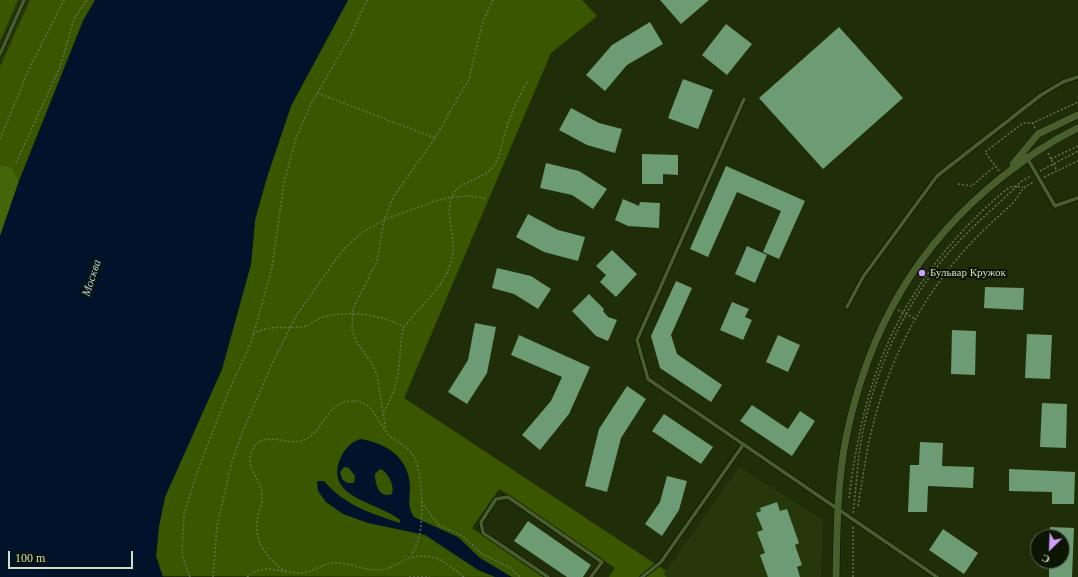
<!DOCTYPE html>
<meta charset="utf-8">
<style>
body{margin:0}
#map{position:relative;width:1078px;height:577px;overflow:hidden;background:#1f2e08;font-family:"Times New Roman",serif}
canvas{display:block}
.north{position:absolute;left:1030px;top:529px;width:40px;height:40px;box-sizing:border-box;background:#0c1402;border:1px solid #5b6550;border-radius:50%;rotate:204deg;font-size:11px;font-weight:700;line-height:16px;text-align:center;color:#d2dfc4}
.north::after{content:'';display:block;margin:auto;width:14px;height:18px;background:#d19dfe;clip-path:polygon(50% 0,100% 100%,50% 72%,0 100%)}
.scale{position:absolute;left:8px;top:551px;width:125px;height:18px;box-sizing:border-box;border:2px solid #d2dfc4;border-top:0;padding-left:5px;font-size:12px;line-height:14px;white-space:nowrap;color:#d2dfc4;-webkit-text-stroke:3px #0c1402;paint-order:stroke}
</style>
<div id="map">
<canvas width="1078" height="577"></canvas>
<div class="north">С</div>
<div class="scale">100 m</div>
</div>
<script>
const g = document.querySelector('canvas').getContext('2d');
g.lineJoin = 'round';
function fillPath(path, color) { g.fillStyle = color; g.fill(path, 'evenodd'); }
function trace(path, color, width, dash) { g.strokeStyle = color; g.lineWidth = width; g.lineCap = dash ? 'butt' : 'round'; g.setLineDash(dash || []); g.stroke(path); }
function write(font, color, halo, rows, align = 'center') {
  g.font = font + ' "Times New Roman",serif'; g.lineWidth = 4; g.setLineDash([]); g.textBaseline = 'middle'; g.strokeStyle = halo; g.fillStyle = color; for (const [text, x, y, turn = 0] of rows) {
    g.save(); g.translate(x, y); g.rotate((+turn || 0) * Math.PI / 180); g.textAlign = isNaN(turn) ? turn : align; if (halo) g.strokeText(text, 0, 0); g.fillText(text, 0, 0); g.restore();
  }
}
fillPath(new Path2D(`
 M0 0H30L0 67Z
 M739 467 823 520 821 577H668L664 574Z`), '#26380b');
fillPath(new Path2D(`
 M0 0H18L0 41Z
 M30 0H95L83 21 19 181 0 236V67Z
 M348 0H582L597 16 551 53 404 398 666 571 664 574 667 577H609L615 568 499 489 472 528 544 577 162 576 156 556 159 526 165 497 222 369 251 264 255 220 267 177 291 106Z`), '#3a5700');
fillPath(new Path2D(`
 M0 165 11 168 19 181 0 236Z`), '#456509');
fillPath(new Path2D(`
 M95 0H348L291 106 267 177 255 220 251 264 222 369 165 497 159 526 156 556 163 577H0V236L19 181 83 21Z
 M361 439C388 444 409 458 410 487 410 499 407 507 414 517L458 537 480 558 512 577H495L478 570 425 535 368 523 343 514 326 502 318 491 317 481H324C344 505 372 514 400 523V520C379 502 322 498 341 457 345 448 352 441 361 439ZM344 467 349 468 355 476 354 483H347L342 479 340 472ZM380 469C388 472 395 486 392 494 379 499 375 484 375 474Z`), '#00132a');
fillPath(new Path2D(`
 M660 0H709L681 24Z
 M650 22 663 44 627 65 605 91 586 75 612 45Z
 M726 24 752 44 727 75 702 55Z
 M839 27 903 98 823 169 759 98Z
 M683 79 713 90 698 129 668 118Z
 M571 108 599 123 622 129 615 153 587 145 559 130Z
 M642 154 678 155V175L663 174V184H642Z
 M546 163 579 171 607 189 593 209 572 195 540 188Z
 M726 166 805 201 779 259 763 252 781 211 737 192 708 257 690 249Z
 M623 199 639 206 640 202 660 203 659 228 628 226 615 220Z
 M528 214 558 230 585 237 578 261 544 252 516 237Z
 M747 246 767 255 755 283 735 274Z
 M612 250 637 274 616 297 600 282 606 275 596 266Z
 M497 268 531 276 551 289 538 309 514 294 492 288Z
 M676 281 692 288 671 335 677 354 722 385 711 402 660 368 651 336Z
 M985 287 1024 288 1023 310 984 308Z
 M589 294 604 309 603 311 608 317 617 320 608 341 596 336 572 311Z
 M732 302 749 309 745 317 752 320 743 340 720 330Z
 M475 323 496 327 487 373 467 404 448 392 468 360Z
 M952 330 976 331 975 375 951 374Z
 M1027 334 1052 335 1050 379 1025 378Z
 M519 335 590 367 569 414 540 450 522 435 551 401 562 377 511 355Z
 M778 335 800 345 788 372 766 362Z
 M627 386 646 399 621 438 607 492 585 486 599 429Z
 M1042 403 1067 404 1066 448 1040 447Z
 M752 405 788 429 800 411 815 421 792 456 740 421Z
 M664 414 713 447 701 464 652 431Z
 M920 442 943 443 942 466 974 467 973 488 928 486 927 512H908L910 465H919Z
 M1009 469 1075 472 1074 504H1052V492L1009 491Z
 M667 476 687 481 679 510 662 536 645 524 660 502Z
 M777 502 780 511 787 509 799 543 795 545 802 565 797 567 800 577H768L760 555 765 553 757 532 763 530 756 513 761 511 760 508Z
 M528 521 591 565 583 577H567L514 541Z
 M1050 527 1074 528 1072 577H1049V561H1062V537H1050Z
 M943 529 978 553 964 574 929 550Z`), '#6d9b73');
const service = new Path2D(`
 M0 54 24 0
 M744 99 637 340 648 379 937 577
 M1023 151 1055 206 1078 198
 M847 307 863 277 937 176 1041 95 1063 82 1078 77
 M548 577 483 533 481 522 496 499 508 497 602 562 591 577
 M642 577 661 562 743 445`);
const minor = new Path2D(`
 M1013 164 1038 134 1078 115
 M836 577C837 531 837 484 846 438 868 331 916 245 1002 177 1028 157 1049 142 1078 128`);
trace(service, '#0b1400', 5);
trace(minor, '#0b1400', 8);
trace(new Path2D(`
 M317 93 435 138
 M1035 128 1033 123 1078 102
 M0 139 29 69 64 0
 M1048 153 1057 171
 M1051 159 1078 146
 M16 163 60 67 74 19 87 0
 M999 171 985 152 1023 123H1033
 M1040 171 1078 151
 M1044 177 1078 161
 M958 184 972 186 995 166
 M898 310 914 318
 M253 334C270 324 283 329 301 327 310 326 315 320 323 317 350 310 380 314 404 327
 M384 412C392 397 398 381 399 364 401 351 400 339 404 327 425 300 455 280 453 242 452 228 446 211 452 197 458 180 482 181 493 167 501 156 502 140 507 127 512 110 520 95 528 80
 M386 432 377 375 372 364 356 341 352 330 353 309 377 261 384 220 394 196 435 138 469 79 483 21 493 0
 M849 498C863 387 889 311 966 227 973 220 1003 190 1011 187 1014 186 1019 187 1023 187
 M421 502 439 525 463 536 482 554 509 567 520 577
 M858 506C862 483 865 460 870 437 890 350 933 274 1000 215 1004 211 1009 207 1013 203 1022 192 1019 189 1034 182
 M853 513C856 491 857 469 860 447 872 376 903 305 950 251 972 226 998 205 1022 181L1031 176
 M853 527V577
 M286 572C267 559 252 540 258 516 259 511 261 507 262 502 265 479 243 470 252 451 261 429 284 445 301 441 324 435 325 402 351 401 373 400 376 419 387 433 394 441 406 445 412 454 423 468 424 519 419 537 417 544 414 550 411 556
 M190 577 182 555 184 514 198 470 227 395 250 345 261 308 272 267 284 183 296 138 311 104 350 37 367 0
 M213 577 217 526 232 461 243 431 273 362 296 316 342 251 360 234 384 220 435 201 452 197 473 196 487 199
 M247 577C264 562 280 573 299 573 312 573 321 564 334 563 351 562 368 573 385 569 404 564 406 553 431 557 444 559 454 570 464 577
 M409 577H430`), '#63714f', 1.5, [2, 2]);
trace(service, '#495e2d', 3.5);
trace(minor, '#495e2d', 7);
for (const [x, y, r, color] of [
 [922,273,4,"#d19dfe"]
]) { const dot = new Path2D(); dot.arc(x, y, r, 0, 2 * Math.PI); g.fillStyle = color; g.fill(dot); trace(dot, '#0c1402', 1.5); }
write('11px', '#d2dfc4', '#0c1402', [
 ["Бульвар Кружок",930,273]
], 'left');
write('italic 12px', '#a3cbf3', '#0c1402', [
 ["Москва",92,278,-72]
]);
</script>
